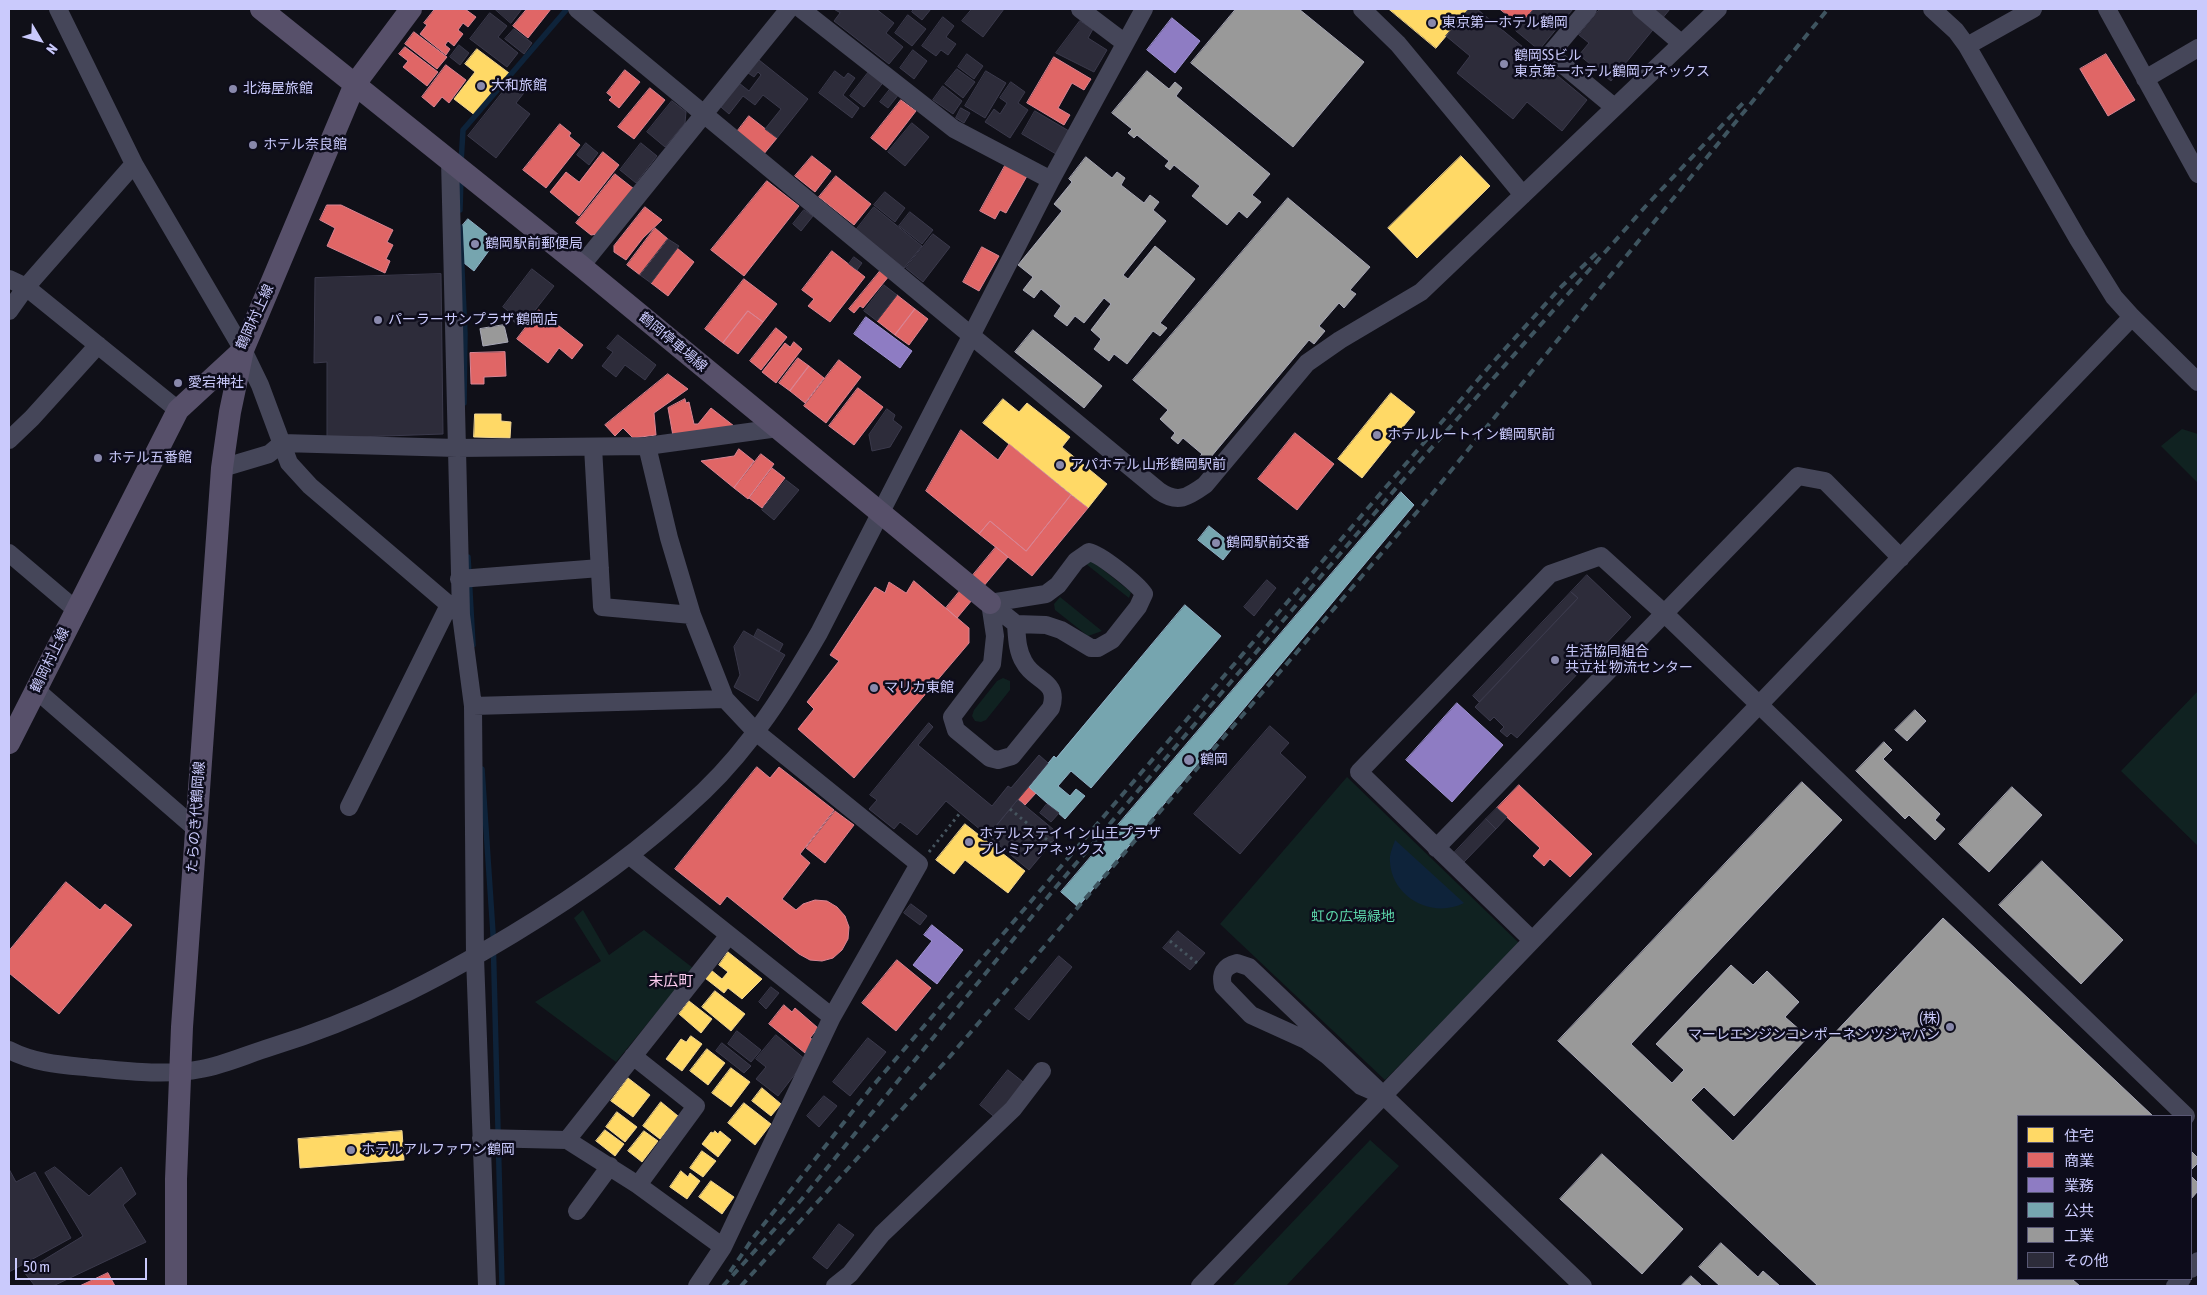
<!DOCTYPE html>
<meta charset="utf-8">
<style>
body{margin:0}
#map{position:relative;width:2207px;height:1295px;overflow:hidden;background:#101018;font-family:"Asap Condensed","Noto Sans JP",sans-serif}
canvas{display:block}
.frame{position:absolute;inset:0;border:10px solid #cacafc;pointer-events:none}
.legend{position:absolute;left:2017px;top:1115px;width:175px;height:165px;box-sizing:border-box;background:#0d0c1b;border:1px solid #595875;margin:0;padding:6px 9px;list-style:none;font-size:15px;color:#cacafc}
.legend li{display:flex;align-items:center;gap:10px;height:25px}
.legend b{width:25px;border:1px solid #595875}
.north{position:absolute;left:15px;top:15px;width:50px;height:50px;-webkit-text-stroke:4px #0d0c1b;paint-order:stroke;rotate:127deg;font-size:14px;font-weight:700;line-height:20px;text-align:center;color:#cacafc}
.north::after{content:'';display:block;margin:auto;width:18px;height:22px;background:#cacafc;clip-path:polygon(50% 0,100% 100%,50% 72%,0 100%)}
.scale{position:absolute;left:15px;top:1258px;width:132px;height:22px;box-sizing:border-box;border:2px solid #cacafc;border-top:0;padding-left:6px;font-size:15px;line-height:18px;white-space:nowrap;color:#cacafc;-webkit-text-stroke:4px #0d0c1b;paint-order:stroke}
</style>
<div id="map">
<canvas width="2207" height="1295"></canvas>
<div class="frame"></div>
<ul class="legend">
<li><b style="height:14px;background:#ffd966"></b>住宅</li>
<li><b style="height:14px;background:#e06666"></b>商業</li>
<li><b style="height:14px;background:#8e7cc3"></b>業務</li>
<li><b style="height:14px;background:#76a5af"></b>公共</li>
<li><b style="height:14px;background:#999"></b>工業</li>
<li><b style="height:14px;background:#2d2c3a"></b>その他</li>
</ul>
<div class="north">N</div>
<div class="scale">50 m</div>
</div>
<script>
const g = document.querySelector('canvas').getContext('2d');
g.lineJoin = 'round';
function fillPath(path, color) { g.fillStyle = color; g.fill(path, 'evenodd'); }
function trace(path, color, width, dash) { g.strokeStyle = color; g.lineWidth = width; g.lineCap = dash ? 'butt' : 'round'; g.setLineDash(dash || []); g.stroke(path); }
function write(font, color, halo, rows, align = 'center') {
  g.font = font + ' "Asap Condensed","Noto Sans JP",sans-serif'; g.lineWidth = 5; g.setLineDash([]); g.textBaseline = 'middle'; g.strokeStyle = halo; g.fillStyle = color; for (const [text, x, y, turn = 0] of rows) {
    g.save(); g.translate(x, y); g.rotate((+turn || 0) * Math.PI / 180); g.textAlign = isNaN(turn) ? turn : align; if (halo) g.strokeText(text, 0, 0); g.fillText(text, 0, 0); g.restore();
  }
}
fillPath(new Path2D(`
 M2182 429 2198 434V483L2161 446Z
 M1092 561 1131 592 1129 598 1086 564Z
 M1060 597 1102 631 1088 636 1055 610 1054 604Z
 M1003 678 1010 681V690L986 720 981 722 975 721 972 716 974 710 997 681Z
 M2198 691V846L2121 771Z
 M1347 777 1519 943 1385 1080 1220 924Z
 M583 910 609 955 644 930 693 968 616 1062 535 1002 601 961 574 918Z
 M1370 1140 1399 1166 1286 1286H1232Z`), '#102221');
fillPath(new Path2D(`
 M1395 840 1464 903C1433 919 1392 898 1390 862 1389 854 1393 847 1395 840Z`), '#0e233a');
const homes = new Path2D(`
 M1389 9H1469L1436 48Z
 M477 49 509 73 476 116 454 99 475 72 465 64Z
 M1461 156 1490 186 1417 258 1388 228Z
 M1391 393 1415 412 1362 478 1338 459Z
 M1003 399 1019 412 1027 403 1070 437 1062 447 1107 484 1088 508 983 423Z
 M475 414H501V421L511 422 510 438 474 437Z
 M965 824 1025 871 1008 893 965 860 954 874 936 860Z
 M728 952 762 979 742 999 728 988 724 993 705 978 711 970 722 979 728 972 719 965Z
 M715 991 745 1014 731 1031 702 1007Z
 M689 1001 712 1019 701 1033 679 1014Z
 M691 1036 702 1044 682 1071 666 1059 681 1039 686 1042Z
 M707 1049 725 1063 708 1085 690 1071Z
 M731 1068 750 1082 731 1107 712 1093Z
 M628 1078 650 1095 633 1117 611 1101Z
 M762 1088 781 1104 771 1116 752 1101Z
 M661 1102 678 1116 660 1139 643 1126Z
 M744 1103 771 1124 755 1145 728 1123Z
 M617 1112 637 1127 625 1142 606 1127Z
 M605 1130 624 1144 615 1156 596 1141Z
 M402 1131 404 1160 300 1168 298 1139Z
 M644 1131 658 1141 642 1162 628 1151Z
 M715 1131 718 1134 720 1131 731 1140 718 1157 702 1144 711 1132 713 1133Z
 M702 1151 716 1161 703 1177 690 1168Z
 M681 1171 688 1177 690 1173 700 1181 687 1199 670 1187Z
 M711 1181 734 1197 722 1214 699 1197Z`);
fillPath(homes, '#ffd966');
trace(homes, '#efd493', 1);
const shops = new Path2D(`
 M435 9H465L476 17 468 27 463 23 458 30 463 34 454 46 448 41 445 45 450 49 446 55 420 34 427 25 424 23Z
 M527 9H551L528 38 513 26Z
 M1500 9H1534L1520 25Z
 M414 32 447 57 437 69 405 44Z
 M405 47 438 72 427 86 403 67 408 61 399 54Z
 M2106 54 2135 100 2108 116 2080 69Z
 M1054 57 1091 79 1084 90 1072 83 1058 108 1070 115 1064 125 1027 103Z
 M446 65 466 80 449 103 442 97 434 107 422 97Z
 M625 70 640 82 619 108 609 100 612 97 607 93Z
 M650 88 665 100 634 139 618 127Z
 M901 100 916 111 886 150 871 138Z
 M749 116 777 138 763 155 736 133Z
 M560 124 571 133 569 136 580 145 546 188 523 170Z
 M603 152 619 165 579 216 550 192 566 172 579 182Z
 M812 156 831 171 815 192 795 176Z
 M1006 164 1027 176 1006 213 1000 210 995 219 980 211Z
 M615 174 634 189 598 234 591 235 576 223Z
 M836 176 871 204 854 225 819 197Z
 M767 181 799 206 744 276 711 250Z
 M327 205H341L393 230 387 242 393 245 386 259 390 261 385 273 327 246 335 228 320 220Z
 M645 207 662 220 643 238 626 260 614 252V246Z
 M655 228 668 239 640 275 627 265Z
 M982 247 999 256 979 291 963 282Z
 M677 248 694 262 668 296 651 283Z
 M832 251 865 277 830 322 808 306 814 299 802 290Z
 M881 270 889 276 863 308 860 306 854 313 849 309Z
 M744 279 777 304 763 322 748 311 723 343 705 329Z
 M897 295 915 309 895 335 877 321Z
 M915 309 928 319 909 345 895 335Z
 M539 310 583 345 572 359 559 348 548 363 517 339Z
 M748 311 763 322 738 354 723 343Z
 M776 328 787 337 761 370 750 361Z
 M794 342 802 349 776 383 762 372 785 343 790 347Z
 M505 352 506 376 484 377V384H471L470 353Z
 M798 358 809 366 790 391 779 383Z
 M839 360 861 377 826 423 804 406Z
 M809 366 824 378 805 403 790 391Z
 M668 374 688 389 654 413 656 435 633 438 623 428 615 436 605 425Z
 M858 388 883 407 854 445 829 426Z
 M685 399 686 403 689 402 694 424H698L711 408 734 426 673 436 668 408Z
 M961 430 998 460 1009 444 1071 495 1026 551 990 521 979 534 926 491Z
 M1295 433 1334 464 1297 510 1258 479Z
 M739 449 754 461 734 488 701 461 734 456Z
 M761 454 774 464 748 499 734 488Z
 M772 468 785 478 762 508 749 498Z
 M1071 495 1088 508 1032 576 979 534 990 521 1026 551Z
 M996 547 1008 557 957 618 946 608Z
 M914 581 969 628V643L854 778 798 729 814 709 807 702 839 661 830 655 875 587 885 593 889 582 906 593Z
 M757 767 770 778 779 767 834 810 800 854 810 863 782 899 796 910 803 904 815 900 827 901 837 907 845 916 849 927 848 939 842 950 833 958 822 961 810 960 799 954 727 896 720 905 675 869Z
 M1519 785 1592 854 1570 877 1550 859 1544 866 1533 856 1540 848 1497 808Z
 M1029 787 1036 793 1025 805 1018 799Z
 M835 811 854 825 825 863 806 848Z
 M66 882 100 910 105 904 132 925 59 1014 9 973V951Z
 M897 960 931 988 896 1031 862 1003Z
 M784 1005 792 1012 795 1008 818 1028 810 1038 815 1041 805 1053 769 1024Z
 M108 1273 115 1286H80Z`);
fillPath(shops, '#e06666');
trace(shops, '#d98493', 1);
const offices = new Path2D(`
 M1172 18 1200 41 1175 73 1147 50Z
 M866 317 912 351 900 368 854 334Z
 M1457 703 1503 745 1452 802 1406 760Z
 M932 925 963 950 937 984 913 965 932 941 924 935Z`);
fillPath(offices, '#8e7cc3');
trace(offices, '#a093d4', 1);
const public = new Path2D(`
 M468 219 496 241 474 271 464 263 462 226Z
 M1401 492 1414 505 1078 907 1061 892Z
 M1209 526 1234 546 1223 560 1198 540Z
 M1185 605 1221 636 1091 788 1071 771 1058 786 1070 796 1076 789 1085 796 1065 819 1029 787 1054 756 1056 758Z`);
fillPath(public, '#76a5af');
trace(public, '#8fb0c6', 1);
const industry = new Path2D(`
 M1236 9H1299L1364 62 1293 147 1191 63Z
 M1147 71 1169 89 1175 82 1182 88 1176 96 1270 174 1252 195 1261 202 1247 218 1239 211 1227 225 1192 196 1200 186 1174 165 1170 170 1165 166 1169 161 1137 135 1134 138 1128 133 1132 129 1112 113Z
 M1086 157 1112 178 1117 172 1125 178 1121 185 1144 203 1150 195 1159 202 1153 210 1166 221 1123 275 1128 279 1155 246 1195 279 1160 323 1167 328 1160 336 1153 331 1127 364 1114 354 1109 361 1094 349 1101 339 1091 330 1111 304 1104 298 1084 323 1075 316 1067 326 1054 316 1061 306 1041 289 1034 298 1023 290 1033 277 1018 265 1062 211 1054 204 1072 182 1069 179Z
 M1288 198 1370 267 1350 290 1356 294 1344 308 1339 303 1319 326 1325 331 1314 344 1309 340 1205 464 1198 458 1202 454 1183 438 1178 444 1171 438 1175 433 1160 419 1168 410 1133 380Z
 M504 325 508 342 483 346 480 329Z
 M1033 330 1102 386 1084 408 1015 352Z
 M1915 710 1926 721 1907 741 1895 730Z
 M1884 742 1892 750 1883 759 1940 814 1935 820 1945 829 1935 840 1909 815 1905 819 1856 771Z
 M1802 782 1842 820 1631 1044 1672 1083 1684 1070 1656 1044 1731 965 1753 985 1767 971 1799 1002 1785 1017 1808 1037 1734 1116 1704 1087 1691 1100 1733 1141 1943 918 2153 1116H2018V1279H2074L2073 1280 2080 1286H1818L1558 1041Z
 M2012 787 2042 815 1989 872 1959 844Z
 M2042 861 2123 940 2081 984 1999 905Z
 M2191 1151 2198 1158V1163L2191 1170Z
 M1602 1154 1683 1229 1642 1274 1560 1199Z
 M2191 1176 2198 1183V1191L2191 1199Z
 M1721 1243 1758 1277 1763 1271 1780 1286H1720L1699 1267Z
 M1691 1276 1702 1286H1681Z`);
fillPath(industry, '#999');
trace(industry, '#a8a8b7', 1);
trace(new Path2D(`
 M461 163 463 130 567 9
 M460 210 461 177
 M460 227 465 334 464 403
 M468 557 473 645
 M482 769 493 933 502 1286`), '#0e233a', 5.5);
const building = new Path2D(`
 M495 9H522L511 23Z
 M834 9H876L894 23 886 33 903 47 889 64 834 21 840 13Z
 M914 9H931L922 20 912 12Z
 M972 9H1004L983 37 962 21Z
 M1469 9H1477L1587 100 1562 131 1527 102 1513 119 1457 73 1470 56 1446 36Z
 M1534 9H1573L1539 50 1516 31Z
 M1600 9H1670L1611 81 1579 55 1589 43 1579 35Z
 M490 13 507 26 498 37 518 53 507 67 470 39Z
 M908 15 926 29 912 46 895 33Z
 M943 17 954 26 946 37 956 44 948 55 941 50 936 56 922 46Z
 M1080 21 1093 29 1088 38 1107 50 1094 72 1056 53Z
 M514 29 532 43 524 54 505 39Z
 M459 45 469 53 460 65 450 57Z
 M913 50 927 61 914 79 900 68Z
 M967 54 983 66 974 79 958 67Z
 M759 60 808 99 777 138 765 129 781 109 763 95 755 105 743 96 729 114 721 107 739 83 749 91 761 75 758 72 754 77 748 73Z
 M871 69 885 80 864 107 850 96Z
 M957 69 975 82 963 98 945 84Z
 M835 71 844 78 848 73 855 78 843 95 859 108 852 118 819 93Z
 M986 71 1006 83 985 118 965 106Z
 M514 78 527 89 516 103 530 114 496 158 468 136Z
 M1011 82 1025 92 1018 103 1028 110 1010 138 985 122 994 109 1000 114 1007 103 1000 98Z
 M943 86 962 101 953 114 933 100Z
 M891 88 899 94 888 108 880 102Z
 M672 101 686 112 685 123 665 147 647 132Z
 M961 108 970 113 964 123 956 118Z
 M1035 111 1069 131 1056 154 1022 134Z
 M912 123 929 137 905 166 888 152Z
 M586 143 598 153 589 165 577 155Z
 M641 143 657 156 636 183 620 170Z
 M885 192 905 208 895 222 874 205Z
 M874 207 922 246 904 268 856 230Z
 M804 210 813 216 801 231 793 224Z
 M910 212 933 230 922 244 899 226Z
 M933 234 950 247 923 282 906 268Z
 M668 239 679 246 651 283 640 275Z
 M854 257 862 263 857 270 849 264Z
 M532 269 554 286 522 327 513 321 516 317 503 307Z
 M441 274 443 434 327 438V362L314 363 315 278Z
 M884 285 897 295 877 321 864 311Z
 M618 335 656 365 645 380 625 365 616 377 602 366 613 352 607 348Z
 M887 409 895 415 893 420 902 427 890 447 872 451 869 435Z
 M786 480 799 490 774 520 762 510Z
 M1587 575 1631 617 1517 738 1511 733 1507 737 1500 731 1504 727 1494 717 1490 721 1475 707 1578 598 1571 592Z
 M1267 580 1276 588 1254 616 1244 607Z
 M1571 592 1578 598 1479 702 1473 696Z
 M758 629 783 644 779 652 754 637Z
 M744 631 785 655 758 701 734 687 740 675 734 647Z
 M929 723 933 727 918 745 992 806 1008 786 1011 788 1039 755 1048 763 988 836 946 801 917 835 900 822 894 829 869 809 877 800 870 795Z
 M1270 726 1289 743 1280 753 1306 777 1240 854 1194 814Z
 M1018 800 1059 834 1029 870 988 836Z
 M1047 804 1059 813 1051 822 1040 813Z
 M1497 808 1507 817 1496 829 1486 819Z
 M1486 819 1496 829 1464 862 1454 853Z
 M911 904 927 916 920 925 904 913Z
 M1178 931 1205 953 1190 970 1163 948Z
 M1059 956 1072 967 1029 1020 1015 1009Z
 M771 987 779 993 766 1009 759 1002Z
 M737 1031 761 1050 751 1062 728 1044Z
 M776 1035 806 1060 778 1096 756 1079 766 1067 756 1059Z
 M868 1038 886 1052 850 1096 833 1082Z
 M722 1043 751 1066 744 1073 716 1051Z
 M1008 1070 1027 1085 998 1120 980 1105Z
 M824 1096 837 1106 819 1127 807 1116Z
 M55 1167 89 1196 121 1167 136 1194 123 1205 146 1242 53 1286H35L24 1272 83 1236 45 1173Z
 M9 1169 16 1182 35 1172 71 1238 9 1272Z
 M839 1224 854 1235 827 1269 813 1258Z`);
fillPath(building, '#2d2c3a');
trace(building, '#3b3a4c', 1);
trace(new Path2D(`
 M1010 809 1051 843
 M929 852 960 813
 M1170 941 1197 963`), '#46555f', 3, [2.5, 4]);
trace(new Path2D(`
 M58 9 134 164 243 350 260 385 289 463 310 486 461 615
 M577 9 1159 491C1178 504 1188 497 1205 485L1307 363 1340 340 1421 292 1718 9
 M801 9 954 129 1051 180
 M1080 9 1125 43
 M1362 9 1398 44 1523 195
 M1588 9 1550 54 1614 107
 M1641 9 1681 43
 M1932 9 1956 31 1967 46 2078 239 2114 297 2132 317 2198 382
 M2107 9 2198 174
 M1967 46 2033 9
 M2145 79 2198 48
 M450 160 461 615 473 706 475 957 487 1286
 M581 266 789 9
 M9 279 26 287 178 410
 M9 311 26 287 134 164
 M9 440 32 418 98 345
 M647 446 669 538 692 615 725 699
 M593 447 602 607 692 615
 M222 468 269 454 282 443 457 448 647 446 778 428
 M1089 552C1100 554 1138 584 1144 594L1138 607 1112 640 1098 648H1091L1061 630 1046 625 1016 624 990 603 1046 594 1058 585 1076 561Z
 M9 553 75 609
 M459 579 600 568
 M990 603 995 636 992 664 952 717 956 730 990 758 998 760 1012 756 1051 708C1060 680 1034 682 1024 662 1017 651 1017 637 1016 624
 M35 689 195 828
 M473 706 725 699 756 732 919 864 832 1017 723 1247 697 1286
 M349 807 449 605
 M1436 848 1798 476 1825 481 1901 558
 M630 856 832 1017
 M1532 940 1359 772 1550 574 1601 556 1665 614 2186 1116
 M1237 963 1249 967 1384 1096 1361 1086 1328 1056 1306 1040 1251 1015 1223 986C1220 974 1224 966 1237 963Z
 M9 1050C36 1064 65 1065 94 1068 130 1071 165 1076 201 1069 224 1065 248 1054 271 1047 359 1020 435 981 513 934 584 891 644 848 704 791 752 745 786 690 819 633L1051 180 1144 9
 M633 1056 696 1106 638 1185
 M1384 1096 1583 1286
 M481 1138 567 1140 638 1185 723 1247
 M567 1140 729 935
 M577 1211 610 1166
 M2191 1269 2198 1261
 M835 1286 850 1274 882 1234 1013 1109 1042 1071
 M1200 1286 2132 317
 M2175 1286 2182 1279`), '#454659', 18);
trace(new Path2D(`
 M261 9 581 266 990 603
 M9 743 178 410 243 350 355 84 411 9
 M176 1286V1179L182 1027 222 468 230 412 243 350`), '#57506a', 22);
trace(new Path2D(`
 M730 1272 753 1238 871 1088 1494 361 1561 287 1598 252
 M723 1286 801 1200 1056 887 1397 487 1645 207 1745 101
 M741 1286 946 1061 1423 505 1828 9`), '#3e545f', 4, [8, 6]);
for (const [x, y, r, color] of [
 [1432,23,5,"#8989ac"],
 [1504,64,5,"#8989ac"],
 [481,86,5,"#8989ac"],
 [233,89,5,"#8989ac"],
 [253,145,5,"#8989ac"],
 [475,244,5,"#8989ac"],
 [378,320,5,"#8989ac"],
 [178,383,5,"#8989ac"],
 [1377,435,5,"#8989ac"],
 [98,458,5,"#8989ac"],
 [1060,465,5,"#8989ac"],
 [1216,543,5,"#8989ac"],
 [1555,660,5,"#8989ac"],
 [874,688,5,"#8989ac"],
 [1189,760,6,"#8989ac"],
 [969,842,5,"#8989ac"],
 [1950,1027,5,"#8989ac"],
 [351,1150,5,"#8989ac"]
]) { const dot = new Path2D(); dot.arc(x, y, r, 0, 2 * Math.PI); g.fillStyle = color; g.fill(dot); trace(dot, '#0d0c1b', 2); }
write('14px', '#cacafc', '#0d0c1b', [
 ["東京第一ホテル鶴岡",1442,23],
 ["鶴岡SSビル",1514,56],
 ["東京第一ホテル鶴岡アネックス",1514,72],
 ["大和旅館",491,86],
 ["北海屋旅館",243,89],
 ["ホテル奈良館",263,145],
 ["鶴岡駅前郵便局",485,244],
 ["パーラーサンプラザ 鶴岡店",388,320],
 ["愛宕神社",188,383],
 ["ホテルルートイン鶴岡駅前",1387,435],
 ["ホテル五番館",108,458],
 ["アパホテル 山形鶴岡駅前",1070,465],
 ["鶴岡駅前交番",1226,543],
 ["生活協同組合",1565,652],
 ["共立社 物流センター",1565,668],
 ["マリカ東館",884,688],
 ["鶴岡",1200,760],
 ["ホテルステイイン山王プラザ",979,834],
 ["プレミアアネックス",979,850],
 ["(株)",1940,1019,"right"],
 ["マーレエンジンコンポーネンツジャパン",1940,1035,"right"],
 ["ホテルアルファワン鶴岡",361,1150]
], 'left');
write('14px', '#cacafc', '#0d0c1b', [
 ["鶴岡村上線",255,317,-65],
 ["鶴岡停車場線",673,342,40],
 ["鶴岡村上線",50,660,-64],
 ["たらのき代鶴岡線",196,817,-86]
]);
write('14px', '#5cd6aa', '#0d0c1b', [
 ["虹の広場緑地",1353,917]
]);
write('15px', '#fcccef', '#0d0c1b', [
 ["末広町",671,981]
]);
</script>
